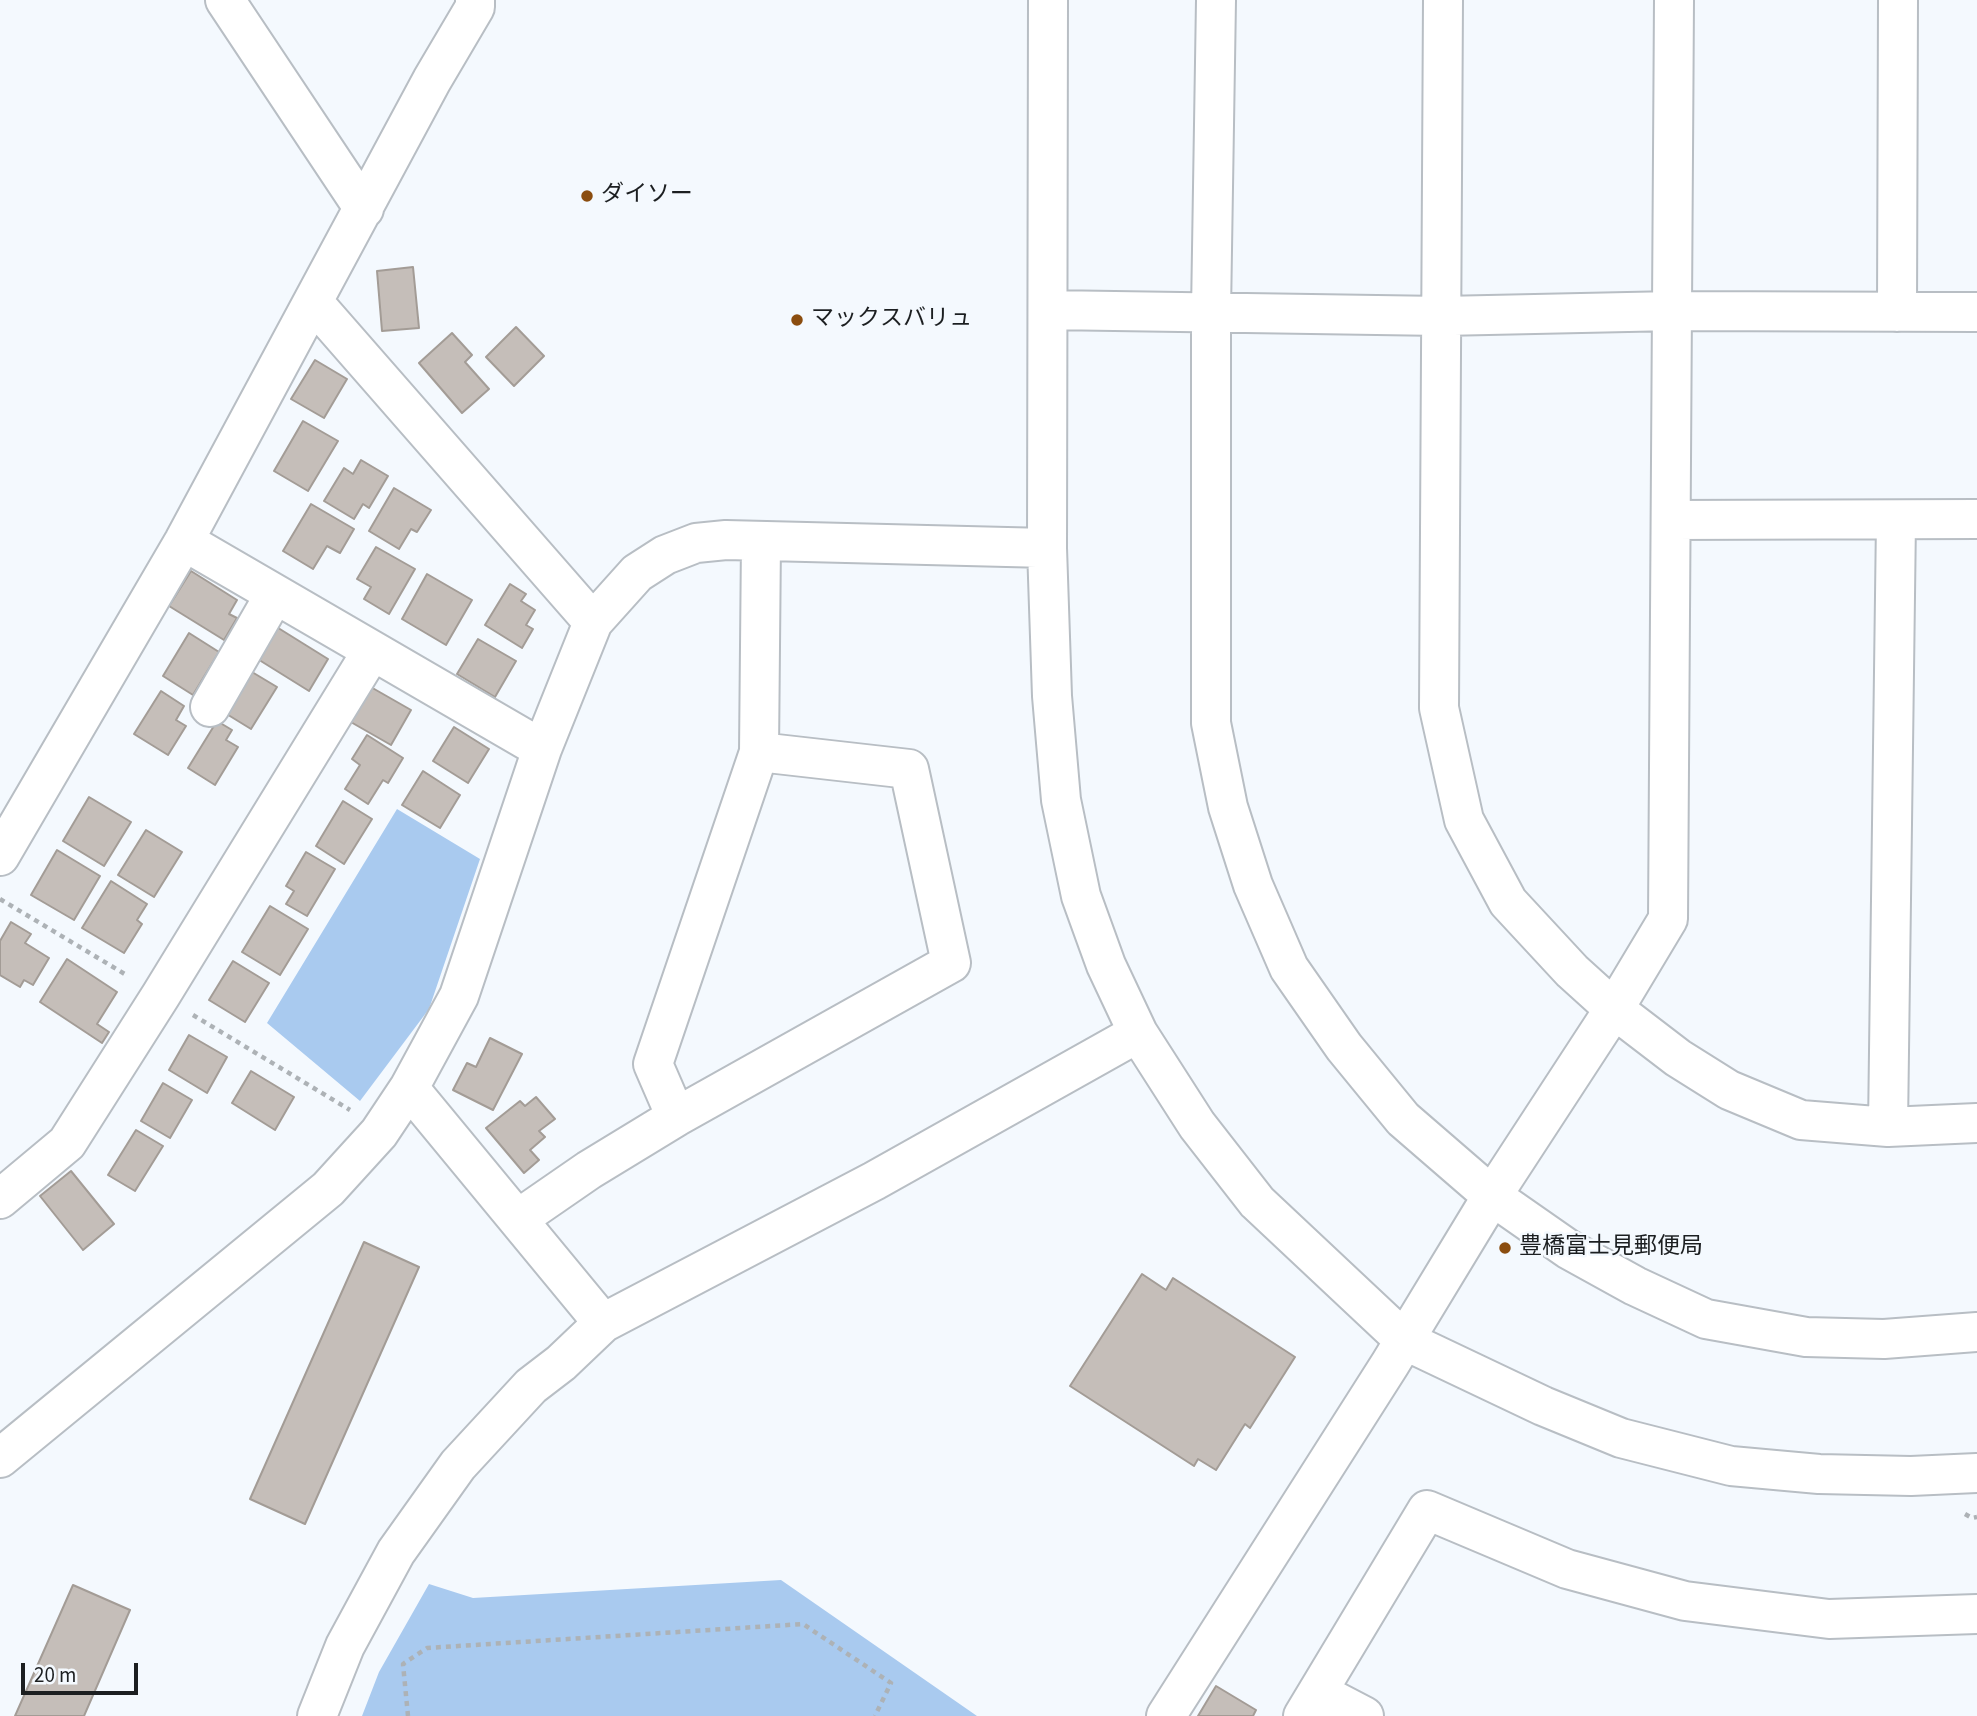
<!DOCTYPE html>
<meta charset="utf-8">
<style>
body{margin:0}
#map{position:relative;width:1977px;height:1716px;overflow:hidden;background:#f4f9fe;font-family:"Source Sans 3",sans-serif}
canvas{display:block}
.scale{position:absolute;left:21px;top:1663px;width:117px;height:32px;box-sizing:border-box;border:4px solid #1c1f21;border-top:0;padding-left:9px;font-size:21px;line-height:24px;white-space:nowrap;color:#1c1f21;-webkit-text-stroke:5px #f4f9fe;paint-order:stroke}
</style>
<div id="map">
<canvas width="1977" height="1716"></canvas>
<div class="scale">20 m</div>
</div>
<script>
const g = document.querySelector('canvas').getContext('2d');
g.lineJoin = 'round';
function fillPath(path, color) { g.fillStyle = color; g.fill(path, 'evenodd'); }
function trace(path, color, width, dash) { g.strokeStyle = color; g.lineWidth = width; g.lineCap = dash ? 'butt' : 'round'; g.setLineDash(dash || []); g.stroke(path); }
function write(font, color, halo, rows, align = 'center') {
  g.font = font + ' "Source Sans 3","Noto Sans JP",sans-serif'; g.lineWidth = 5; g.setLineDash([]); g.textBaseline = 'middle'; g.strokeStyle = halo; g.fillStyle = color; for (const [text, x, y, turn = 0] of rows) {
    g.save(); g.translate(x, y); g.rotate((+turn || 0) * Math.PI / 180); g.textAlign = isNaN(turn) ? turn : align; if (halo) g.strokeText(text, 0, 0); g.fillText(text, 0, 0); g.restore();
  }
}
fillPath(new Path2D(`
 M397 809 480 859 429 1009 360 1101 267 1023Z
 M781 1580 977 1716H362L379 1672 429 1584 473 1598Z`), '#a9caef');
const building = new Path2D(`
 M413 267 419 328 382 331 377 271Z
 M516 327 544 356 514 386 486 357Z
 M452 333 472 355 465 362 489 389 462 413 419 363Z
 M315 360 347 379 324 418 291 399Z
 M303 421 338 441 308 491 274 471Z
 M361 460 388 476 369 508 363 504 354 519 324 501 344 468 353 474Z
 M394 488 431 510 417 532 411 529 399 549 369 531Z
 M311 504 354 529 340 553 327 546 313 569 283 551Z
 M376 547 415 569 389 614 364 599 371 587 357 579Z
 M191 571 237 600 229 614 237 618 224 640 169 606Z
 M427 574 472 600 446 645 402 619Z
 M510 584 526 594 521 601 535 610 526 625 533 629 522 648 485 625Z
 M275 626 328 659 309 691 256 658Z
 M189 633 219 652 193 695 163 676Z
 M478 639 516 661 495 697 457 674Z
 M247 669 277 687 251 729 225 713Z
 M369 686 411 710 391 745 349 721Z
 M161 691 184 706 176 720 186 726 168 755 134 734Z
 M217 721 232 730 226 740 238 747 215 785 188 768Z
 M454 727 489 749 468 783 433 761Z
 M367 735 403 758 388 783 383 780 368 804 345 789 360 765 352 759Z
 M423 771 460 795 440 828 402 805Z
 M89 797 131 822 104 866 63 841Z
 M343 801 372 819 344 864 316 846Z
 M146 830 182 852 154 897 118 875Z
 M57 850 100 876 74 920 31 895Z
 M306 852 335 869 307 916 286 904 294 891 286 886Z
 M111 881 147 904 137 920 142 924 124 953 82 928Z
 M270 906 308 929 280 975 242 952Z
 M11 922 31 934 25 943 49 958 33 985 24 980 20 987 0 975V941Z
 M67 959 117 992 97 1024 109 1032 102 1043 40 1002Z
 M233 961 269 983 245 1022 209 1000Z
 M189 1035 227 1057 207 1093 169 1070Z
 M490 1038 522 1054 493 1110 453 1090 467 1063 476 1067Z
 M251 1071 294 1097 275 1130 232 1103Z
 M163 1083 192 1100 170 1138 141 1121Z
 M536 1097 555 1119 539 1131 545 1137 530 1150 539 1160 524 1173 486 1128 520 1101 525 1106Z
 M136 1130 163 1146 135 1191 108 1175Z
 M71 1171 114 1224 83 1250 40 1196Z
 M364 1242 419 1267 305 1524 250 1499Z
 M1142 1274 1166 1290 1173 1278 1295 1357 1250 1428 1245 1424 1216 1470 1198 1459 1194 1466 1070 1386Z
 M73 1585 130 1610 84 1716H15Z
 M1216 1686 1256 1710 1253 1716H1198Z`);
fillPath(building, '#c5beb9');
trace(building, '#a39c96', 2);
const minor = new Path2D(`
 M225 0 364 209
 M1048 0 1047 548 1052 696 1061 800 1081 896 1106 965 1138 1033 1197 1125 1257 1202 1404 1340 1543 1406 1621 1438 1731 1466 1819 1474 1911 1476 1977 1473
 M1216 0 1211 312V723L1228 807 1253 885 1289 968 1344 1047 1403 1119 1492 1196 1568 1249 1635 1286 1706 1319 1806 1337 1884 1339 1977 1332
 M1443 0 1439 708 1464 820 1508 902 1572 971 1614 1009 1678 1058 1729 1090 1801 1120 1888 1127 1977 1123
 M314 303 593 622
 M1049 310 1442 316 1674 311 1977 312
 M1897 312 1898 0
 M1672 520 1977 519
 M184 541 542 749
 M210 707 275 594
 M0 856 184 541 432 80 475 7V0
 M409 1088 603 1323
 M676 1117 653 1064 759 752
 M1888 1127 1896 520
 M0 1199 67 1143 161 995 372 651
 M518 1219 589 1170 676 1117 951 963 909 769 759 752 761 541
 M0 1458 328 1189 379 1133 409 1088 459 996 542 749 593 622 637 573 665 555 696 543 726 540 1047 548
 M1318 1692 1364 1716
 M317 1716 345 1646 396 1552 458 1465 531 1386 561 1363 603 1323 874 1181 1138 1033
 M1166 1716 1390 1364 1492 1196 1614 1009 1668 919 1674 0
 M1303 1716 1427 1510 1567 1569 1685 1601 1829 1619 1977 1614`);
trace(minor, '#b8bec4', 42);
trace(new Path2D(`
 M0 899 128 976
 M193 1015 350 1110
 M1965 1514 1972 1518 1977 1517
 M408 1716 403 1664 427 1648 803 1624 891 1683 875 1716`), '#adb2b6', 4.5, [5, 5]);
trace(minor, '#fff', 38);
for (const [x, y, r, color] of [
 [587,196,7,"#8b4d0f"],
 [797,320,7,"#8b4d0f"],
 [1505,1248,7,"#8b4d0f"]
]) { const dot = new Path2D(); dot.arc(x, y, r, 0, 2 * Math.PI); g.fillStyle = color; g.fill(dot); trace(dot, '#f4f9fe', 2.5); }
write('23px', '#1c1f21', '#f4f9fe', [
 ["ダイソー",601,196],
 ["マックスバリュ",811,320],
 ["豊橋富士見郵便局",1519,1248]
], 'left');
</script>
